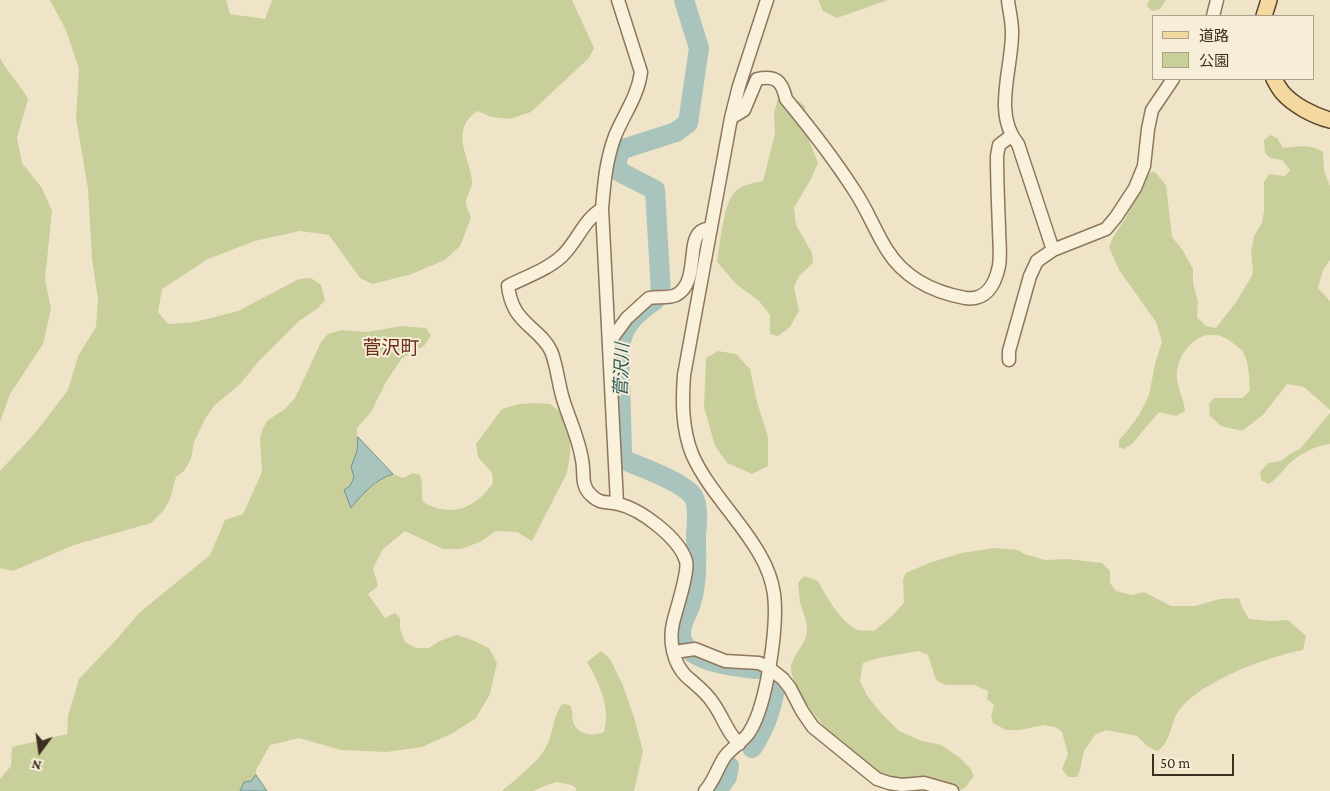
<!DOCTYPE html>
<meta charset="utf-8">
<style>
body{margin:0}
#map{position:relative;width:1330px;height:791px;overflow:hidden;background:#f0e4c8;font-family:"Crimson Pro","Noto Sans JP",serif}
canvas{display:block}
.legend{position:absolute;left:1152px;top:15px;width:162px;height:65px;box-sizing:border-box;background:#f7eed8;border:1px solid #ada18e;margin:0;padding:6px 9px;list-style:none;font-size:15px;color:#3d2e20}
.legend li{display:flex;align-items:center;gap:10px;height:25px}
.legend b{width:25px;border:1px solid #ada18e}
.north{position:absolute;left:15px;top:726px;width:50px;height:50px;-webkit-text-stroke:4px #f7eed8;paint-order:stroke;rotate:194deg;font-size:14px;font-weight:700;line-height:20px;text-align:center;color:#3d2e20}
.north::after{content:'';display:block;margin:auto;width:18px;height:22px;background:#3d2e20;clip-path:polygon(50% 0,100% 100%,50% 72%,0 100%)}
.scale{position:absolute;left:1152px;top:754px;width:82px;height:22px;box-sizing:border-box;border:2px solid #3d2e20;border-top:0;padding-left:6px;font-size:15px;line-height:18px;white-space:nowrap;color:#3d2e20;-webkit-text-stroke:4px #f7eed8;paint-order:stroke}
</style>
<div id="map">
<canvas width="1330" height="791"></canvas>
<ul class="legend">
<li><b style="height:6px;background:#f3d9a0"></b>道路</li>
<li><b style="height:14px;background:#c9cf9b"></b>公園</li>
</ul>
<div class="north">N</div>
<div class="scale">50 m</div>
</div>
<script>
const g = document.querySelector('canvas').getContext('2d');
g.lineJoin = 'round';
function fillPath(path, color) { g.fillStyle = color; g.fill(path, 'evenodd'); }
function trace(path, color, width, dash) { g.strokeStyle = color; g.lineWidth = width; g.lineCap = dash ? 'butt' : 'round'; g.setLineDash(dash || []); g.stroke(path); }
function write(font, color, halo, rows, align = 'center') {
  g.font = font + ' "Crimson Pro","Noto Sans JP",serif'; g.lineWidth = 4; g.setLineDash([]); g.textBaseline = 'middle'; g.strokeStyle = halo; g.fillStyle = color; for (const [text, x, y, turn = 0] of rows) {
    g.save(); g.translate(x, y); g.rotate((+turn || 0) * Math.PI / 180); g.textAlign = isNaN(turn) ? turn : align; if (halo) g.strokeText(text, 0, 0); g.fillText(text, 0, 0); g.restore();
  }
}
fillPath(new Path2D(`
 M50 0H226L230 14 265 19 272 0H572L594 48 589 58 531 112 510 119 492 117 477 111C450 131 468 153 472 180 473 188 466 195 466 203 466 207 470 213 471 218L460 246 445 260 409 275 372 284 360 278 329 235 300 231 255 241 208 259 162 289 158 312 168 324 195 322 238 311 299 279 311 278 321 285 325 300 317 309 299 321 259 361 240 384 215 405 206 417 194 442 191 459 184 471 176 477 170 499 164 510 151 523 74 545 13 571 0 568V471L36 432 68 390 78 356 96 327 98 299 92 259 88 189 76 118 79 69 66 30Z
 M818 0H888L837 18 823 11Z
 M1149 0H1166L1160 9 1152 11 1147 6Z
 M0 58C8 73 20 84 28 99L17 138 22 163 42 188 52 211 45 279 51 309 43 344 10 394 0 422Z
 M778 98 798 101 805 106 809 140 818 163 811 179 794 208 796 225 812 253 813 263 799 276 794 287 799 311 790 327 778 336 770 334V315L759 301 736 284 717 262C720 245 723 206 734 193 740 185 753 183 763 181L775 134 774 113Z
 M1270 135 1277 138 1283 148C1298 146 1310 144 1323 152L1324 171 1330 186V260L1323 270 1318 288 1330 301V410L1304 387 1287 384 1263 415 1242 431 1221 426 1210 416 1209 404 1214 398H1243L1250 390C1249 378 1249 362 1243 352 1241 349 1237 346 1234 344 1211 324 1186 339 1178 366 1173 382 1184 395 1185 411L1176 416 1159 412 1132 444 1124 449 1119 447V440L1127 431 1139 415 1149 395 1155 364 1162 342 1156 322 1119 270 1109 247 1113 237 1125 219 1147 175 1154 171 1166 185 1172 237 1182 249 1193 269V283L1198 301 1197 317 1206 326 1216 328 1236 302 1253 274 1251 252 1254 236 1262 223 1264 211V182L1269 174 1285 176 1290 170 1282 160 1270 158 1265 153 1264 140Z
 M402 326 426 328 431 336 424 346 402 358 386 382 371 412 357 428V451L351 467 354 477 350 486 351 508 365 490 373 486 384 477 393 474 403 478 413 473 420 475C423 484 421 492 423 502 451 518 475 509 493 483L492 473 478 457 476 444 502 409 519 404 534 403 550 404 561 413 570 436V455L567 473 532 541 517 532 496 531 480 542 461 549H443L405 531 383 549 373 568 378 586 368 594 385 618 395 613 400 618V629L405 642 416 648H429L440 641 456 635 470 639 489 648 497 663 490 694 476 718 453 733 422 747 387 752 341 750 299 738 270 745 256 770V775L251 781 244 782 240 791H0V779L11 766 12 747 67 734 68 716 79 679 115 641 139 613 210 555 225 520 243 514 262 472 260 438 263 428 268 420 285 409 295 398 321 342 328 334 341 330 367 332Z
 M718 351 736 354 750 369 757 402 768 437V466L752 474 727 463 715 446 704 407 706 358Z
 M1330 413V444C1315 446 1299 454 1288 465 1282 472 1277 478 1269 484L1261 480 1260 472 1268 463 1281 461 1290 454 1300 449Z
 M995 548 1018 550 1024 554 1045 560 1067 559 1102 563 1110 571V583L1116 591 1131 595 1144 592 1171 606H1195L1220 599 1239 598 1242 607 1249 619 1271 621 1288 620 1306 636 1303 650C1269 656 1198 682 1178 712 1170 724 1171 743 1157 751L1147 746 1137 736 1106 730 1095 735 1084 751 1080 770 1077 777H1068L1062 769 1068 754 1062 732 1055 727 1043 725 1020 730H1006L993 723 991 717 994 705 987 699 988 691 974 685H945L936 680 928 655 918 651 879 658 863 663 860 681 868 697 881 713 899 731 922 741 941 745 959 757 970 768 974 776 965 788 957 791C938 788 911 787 894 781 861 770 794 704 791 669 790 658 806 645 807 631 808 622 802 611 800 602 799 596 799 589 798 583L804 576 818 581C825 595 843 625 858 630 863 631 869 630 874 631L891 617 904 603 903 579 906 573 929 563 961 553Z
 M601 651 610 659 622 683 634 717 643 751 634 791H576V788L571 785 557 782 547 785 534 791H502C515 780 538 762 546 747 553 735 554 711 563 704L570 705C573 711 572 715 573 721 576 735 594 737 604 732 611 707 599 683 587 662Z`), '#c9cf9b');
const water = new Path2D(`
 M358 437 393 474C376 479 362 494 351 508L344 490 350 486 354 477 351 467 357 451Z
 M256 775 267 791H240L244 782 251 781Z`);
fillPath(water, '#a9c4bc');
trace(water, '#6f938a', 1);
trace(new Path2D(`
 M684 0 699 48 688 123 676 132 623 149 619 154 616 163 620 172 655 190 661 293 655 300 648 305 634 317 625 329 619 347 622 453 624 459 629 462C644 468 684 483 693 496 699 506 697 523 696 534 696 556 698 581 691 603 688 614 680 623 681 635 683 662 736 667 756 669
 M752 748C766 727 771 710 776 685
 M717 791 727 777 729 766`), '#a9c4bc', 20);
const minor = new Path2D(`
 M1008 0C1009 10 1012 21 1012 31 1013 67 992 113 1018 144L1053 250
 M1213 16 1217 0
 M731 118 744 110 757 79C776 75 782 81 786 99 810 128 834 159 854 190 867 209 875 231 887 250 905 279 933 292 965 298 986 301 995 285 999 266 1001 254 999 240 999 228 998 204 997 180 997 156L999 145 1011 136
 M602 209C584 219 577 242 562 256 547 270 525 277 508 286 509 295 512 304 516 311 526 327 543 334 551 351 557 365 558 383 563 399 569 419 579 439 582 460 585 473 580 485 591 495 601 505 607 501 618 504 641 509 679 538 686 561 689 572 676 610 673 623 669 641 673 663 686 676 696 685 706 692 713 703 719 711 723 721 728 729 731 735 735 739 739 744
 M610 341 627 318 649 298C658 296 667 299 676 295 699 283 687 243 700 232 703 229 707 229 711 228
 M1009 360V351L1030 276 1037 261 1053 250 1106 229 1116 217 1135 188 1144 166 1148 129 1152 110 1173 79
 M617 503 602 209C604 184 606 160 615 136 624 114 638 96 641 72L618 0
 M674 652 695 649 725 661 759 663 769 668 783 679 790 688 802 711 813 727 877 779 889 783 902 785 924 783 952 791
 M705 791C714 781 717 769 724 758 730 748 744 742 750 731 767 704 778 626 774 594 772 580 767 567 760 555 741 521 707 489 692 454 682 428 682 402 684 375L731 118 739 86 767 0`);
const major = new Path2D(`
 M1264 16 1269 0
 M1274 79C1276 83 1279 88 1282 92 1293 105 1314 116 1330 120`);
trace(minor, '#8d765c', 15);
trace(major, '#5b4430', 18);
trace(minor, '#faf1dc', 12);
trace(major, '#f3d9a0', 15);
write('italic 18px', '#2f5d5a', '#f7eed8', [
 ["菅沢川",622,370,-88]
]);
write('19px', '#6b2e1e', '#f7eed8', [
 ["菅沢町",391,348]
]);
</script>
